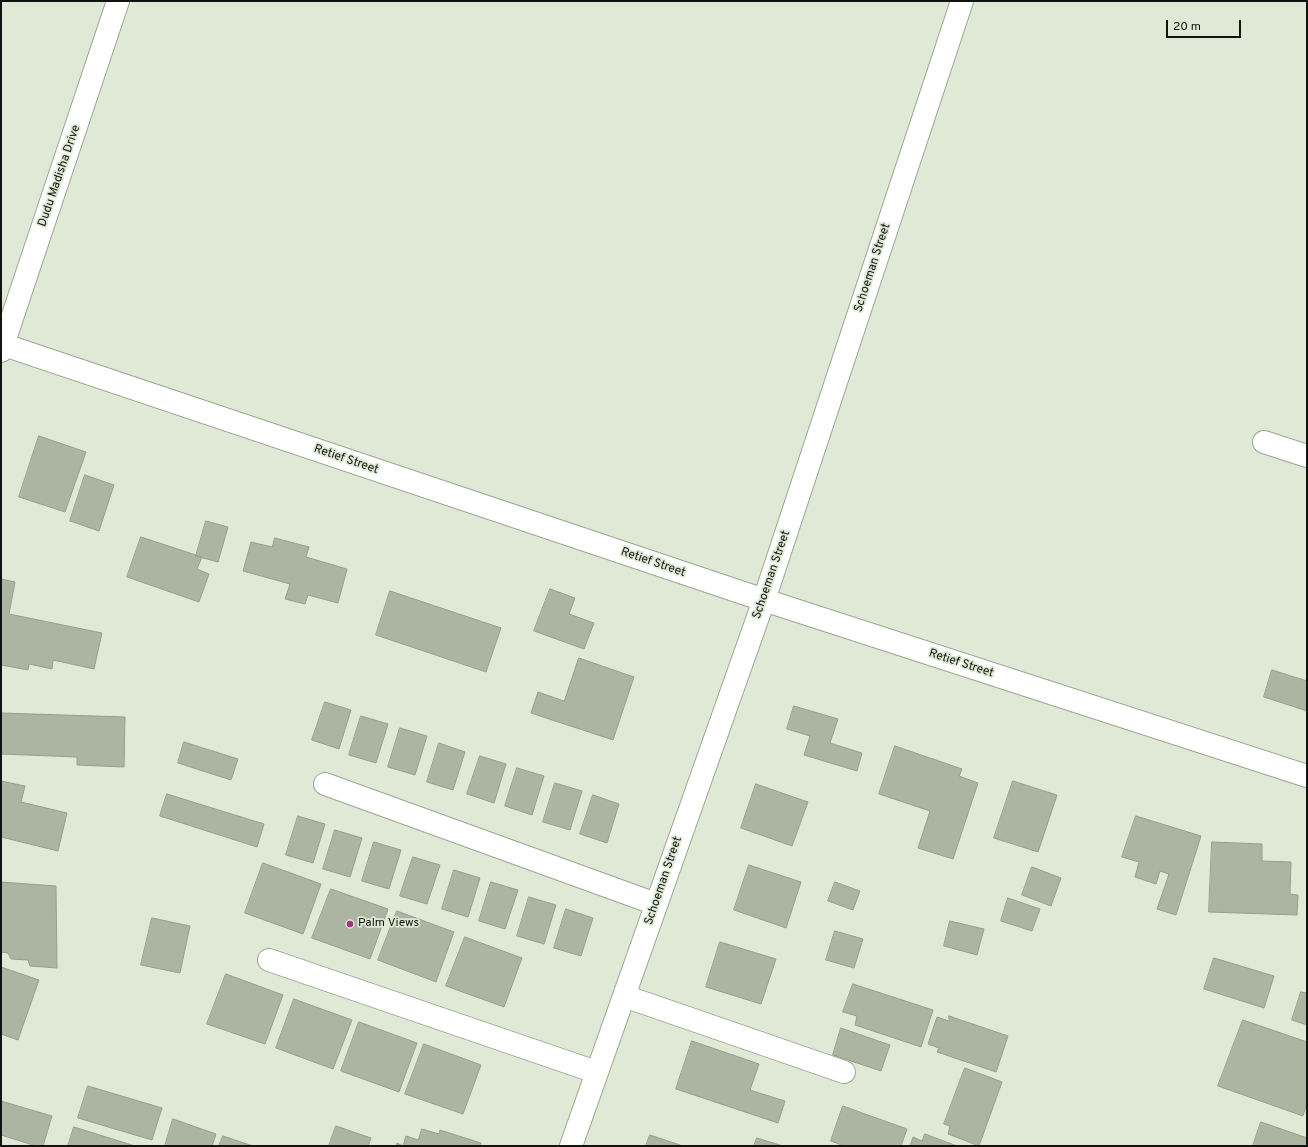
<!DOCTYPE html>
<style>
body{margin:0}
#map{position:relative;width:1308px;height:1147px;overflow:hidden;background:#dfe9d5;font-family:Overpass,sans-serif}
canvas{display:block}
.frame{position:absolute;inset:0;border:2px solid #11140e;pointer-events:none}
.scale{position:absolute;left:1166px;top:20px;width:75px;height:18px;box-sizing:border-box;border:2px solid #11140e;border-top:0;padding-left:5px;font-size:12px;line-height:14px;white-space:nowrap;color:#11140e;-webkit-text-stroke:3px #dfe9d5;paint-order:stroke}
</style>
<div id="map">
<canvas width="1308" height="1147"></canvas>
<div class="frame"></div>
<div class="scale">20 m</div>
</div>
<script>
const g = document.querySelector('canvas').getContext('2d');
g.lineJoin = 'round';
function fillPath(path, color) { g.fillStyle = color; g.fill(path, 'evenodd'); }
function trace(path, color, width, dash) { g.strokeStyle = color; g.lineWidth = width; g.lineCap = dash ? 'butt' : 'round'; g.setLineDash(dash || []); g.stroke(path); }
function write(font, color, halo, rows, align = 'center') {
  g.font = font + ' Overpass,sans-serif'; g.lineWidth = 3.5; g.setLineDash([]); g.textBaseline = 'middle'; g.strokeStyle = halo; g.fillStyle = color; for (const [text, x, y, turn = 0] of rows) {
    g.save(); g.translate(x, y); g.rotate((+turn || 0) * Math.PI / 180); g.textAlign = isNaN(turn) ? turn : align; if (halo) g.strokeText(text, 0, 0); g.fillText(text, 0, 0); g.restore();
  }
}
const building = new Path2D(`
 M39 436 86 452 65 512 19 497Z
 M85 475 114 485 99 531 70 521Z
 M206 521 228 527 218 562 196 556Z
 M141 537 202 557 197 569 209 574 199 602 127 577Z
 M275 538 309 547 306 557 347 569 338 603 308 595 305 604 285 599 290 584 243 571 251 542 272 547Z
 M1 579 15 582 9 614 102 633 94 669 53 660 52 669 29 664 28 670 1 665Z
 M550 589 575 598 569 614 594 623 584 649 534 631Z
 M390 591 501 628 486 672 376 635Z
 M579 658 634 677 613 740 531 713 538 692 564 701Z
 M1272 670 1307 681V711L1264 697Z
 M325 702 351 710 339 749 312 740Z
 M794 706 838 719 830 743 862 753 857 771 804 755 810 736 787 729Z
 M1 713 125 717 124 767 77 765V757L1 754Z
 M361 716 388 724 376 763 349 755Z
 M400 728 427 736 415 775 388 767Z
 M184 742 238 759 231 780 178 763Z
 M439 743 465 752 453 790 427 782Z
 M895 746 962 769 959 776 978 783 953 859 918 848 930 811 879 794Z
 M480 756 506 764 494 803 467 794Z
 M517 768 544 776 532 815 505 806Z
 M1 781 25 786 21 802 67 813 58 851 1 837Z
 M1013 781 1057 795 1038 852 994 838Z
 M555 783 582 791 570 830 543 822Z
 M756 784 808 802 792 846 741 828Z
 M167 794 264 824 257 847 160 816Z
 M593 795 619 804 607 843 580 834Z
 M298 816 325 824 313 863 286 855Z
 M1136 816 1201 836 1176 915 1157 909 1169 874 1160 871 1156 884 1135 877 1139 862 1122 857Z
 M335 830 362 838 350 877 323 869Z
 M374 842 401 850 389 889 362 881Z
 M1212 842 1262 844V861L1291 862 1290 894 1298 895 1297 915 1209 912Z
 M413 857 440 865 427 904 400 896Z
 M263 863 321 884 303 934 245 913Z
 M749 865 801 882 786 928 734 910Z
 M1032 867 1061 878 1051 906 1022 895Z
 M454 870 480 878 468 917 442 909Z
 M1 882 56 886 57 968 30 966 28 960 11 959 8 953 1 952Z
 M491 882 518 890 505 929 479 921Z
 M835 882 860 891 853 910 828 901Z
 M331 889 388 909 370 959 312 938Z
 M529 897 556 905 544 944 517 936Z
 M1008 898 1040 909 1032 931 1001 921Z
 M566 909 593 918 581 956 554 948Z
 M397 911 454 932 436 982 378 960Z
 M152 918 190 926 180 973 141 965Z
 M950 921 984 929 977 955 944 946Z
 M835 931 863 939 854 968 826 960Z
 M465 937 522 958 504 1007 446 986Z
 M720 942 776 959 761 1004 706 987Z
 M1214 958 1274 976 1264 1008 1204 989Z
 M1 967 39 980 18 1040 1 1034Z
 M226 974 283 995 265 1044 207 1024Z
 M853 984 933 1010 921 1047 855 1025 857 1016 843 1012Z
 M1301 992 1307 993V1025L1292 1020Z
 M294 999 352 1020 333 1069 276 1048Z
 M949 1016 1008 1036 996 1072 937 1052 939 1048 928 1044 937 1017 949 1021Z
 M1243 1020 1307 1042V1103L1303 1116 1218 1086Z
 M359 1022 417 1043 399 1092 341 1071Z
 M841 1028 890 1045 881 1071 833 1055Z
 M692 1041 759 1064 750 1090 785 1101 778 1123 676 1089Z
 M424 1044 481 1065 463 1114 405 1094Z
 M965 1068 1002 1082 979 1146 948 1134 950 1126 944 1124Z
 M88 1086 162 1108 152 1140 78 1118Z
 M1 1101 52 1116 43 1146H36L1 1135Z
 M843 1106 907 1129 901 1146H844L831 1141Z
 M173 1119 216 1134 212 1146H165Z
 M1261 1122 1307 1138V1146H1253Z
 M336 1126 371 1138 368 1146H329Z
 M74 1127 135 1146H68Z
 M422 1129 439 1134 440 1130 481 1143 480 1146H396L397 1143 403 1146 406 1136 418 1140Z
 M925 1134 957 1146H910L913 1137 922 1141Z
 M650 1135 683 1146H646Z
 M223 1136 253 1146H219Z
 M757 1138 783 1146H754Z`);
fillPath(building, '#abb5a2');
trace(building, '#959f8c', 1);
const minor = new Path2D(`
 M1 344 764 600 1307 776
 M1264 442 1307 456
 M325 784 656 904
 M269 960 596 1072
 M624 996 844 1072
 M571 1146 764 600 962 1`);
const tertiary = new Path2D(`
 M1 351 118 1`);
trace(minor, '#9ca693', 24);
trace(tertiary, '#9ca693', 24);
trace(minor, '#fff', 22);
trace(tertiary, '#fff', 22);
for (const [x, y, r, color] of [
 [350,924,4,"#a7318a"]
]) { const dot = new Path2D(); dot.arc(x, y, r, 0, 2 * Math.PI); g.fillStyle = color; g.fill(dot); trace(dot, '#dfe9d5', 1.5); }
write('12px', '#11140e', '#dfe9d5', [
 ["Dudu Madisha Drive",60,176,-71],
 ["Schoeman Street",873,268,-72],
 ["Retief Street",346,460,19],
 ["Retief Street",653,563,19],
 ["Schoeman Street",772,575,-71],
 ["Retief Street",961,664,18],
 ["Schoeman Street",664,881,-71]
]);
write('12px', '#11140e', '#dfe9d5', [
 ["Palm Views",358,924]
], 'left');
</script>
